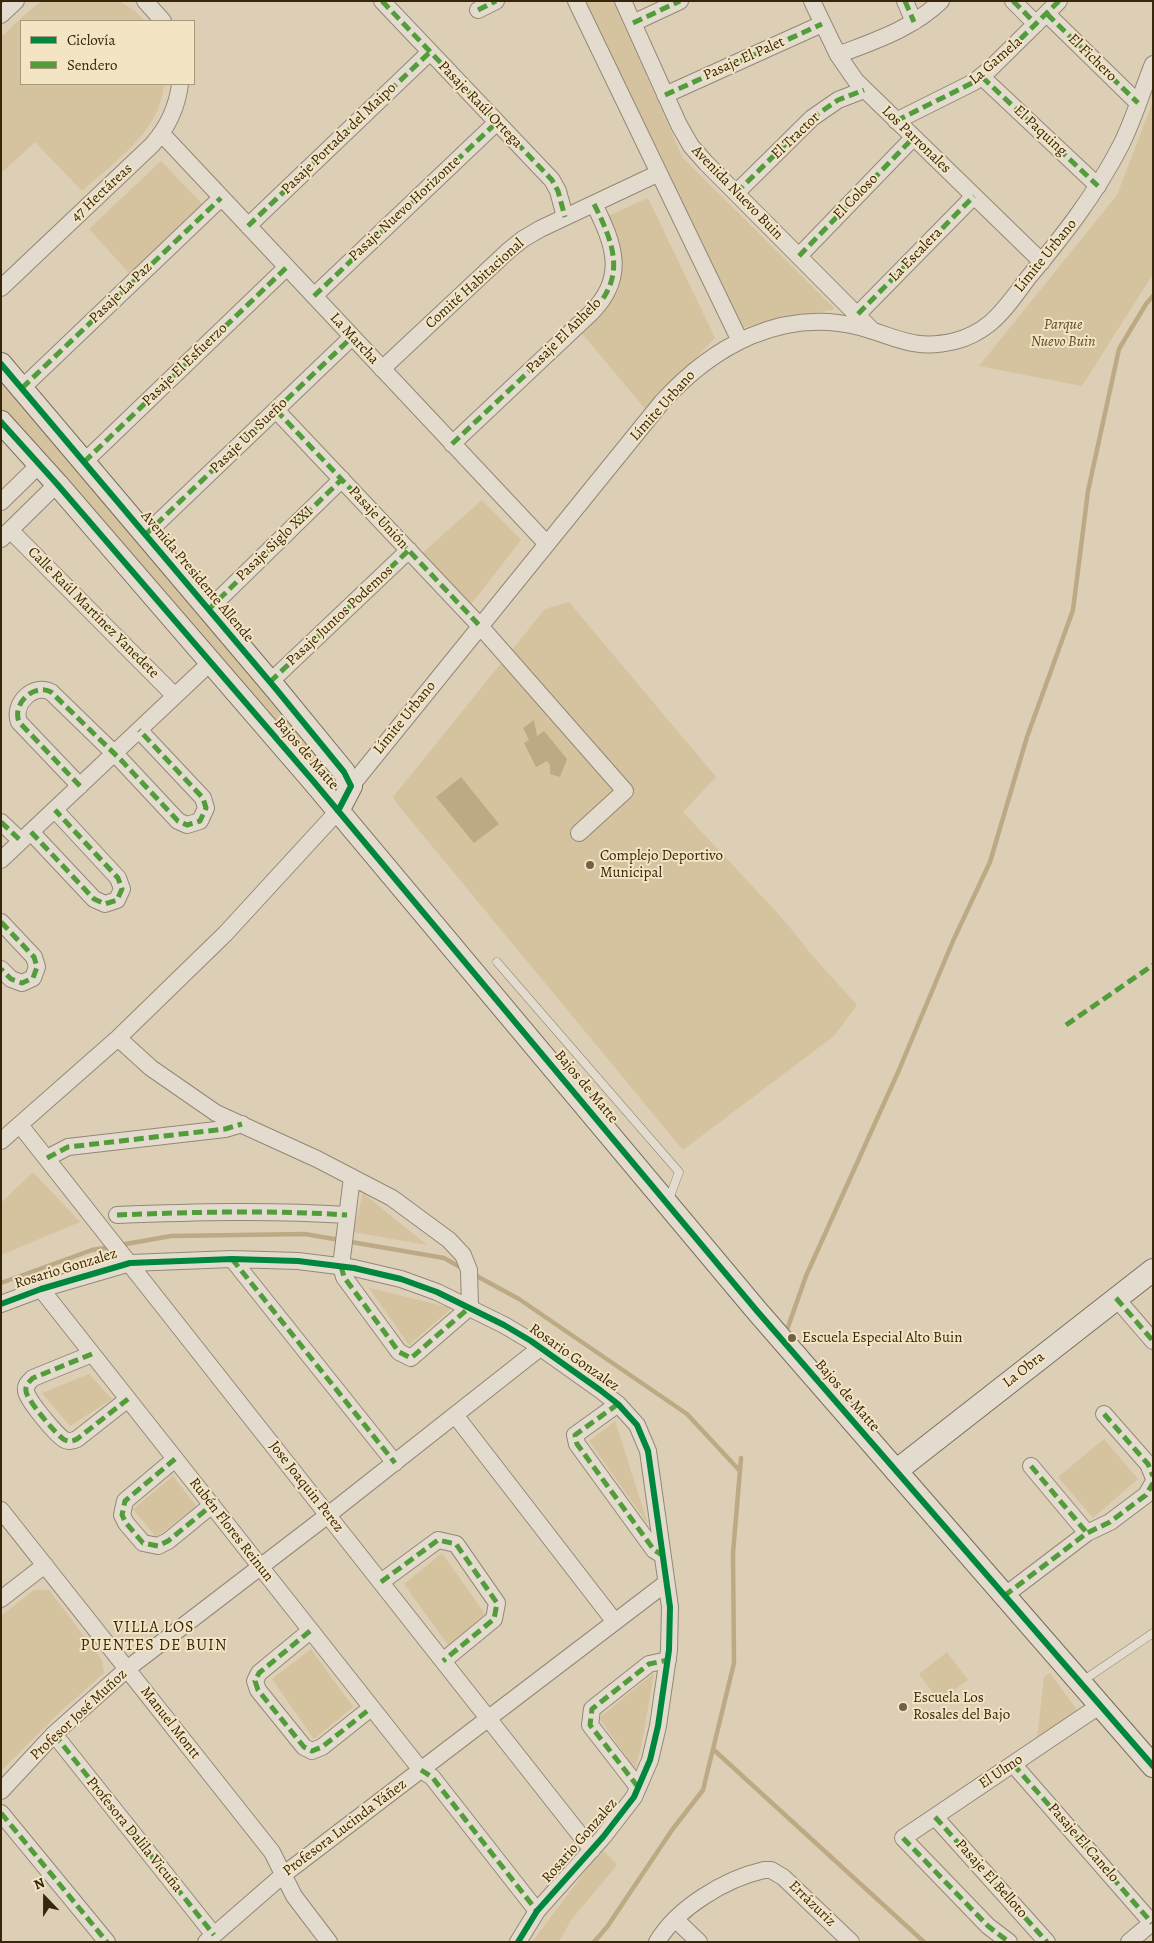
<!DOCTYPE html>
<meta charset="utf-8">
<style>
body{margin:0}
#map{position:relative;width:1154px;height:1943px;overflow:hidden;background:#ddcfb5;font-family:Alegreya,serif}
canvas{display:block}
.frame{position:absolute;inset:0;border:2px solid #38260b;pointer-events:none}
.legend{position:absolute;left:20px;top:20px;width:175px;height:65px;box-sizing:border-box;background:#f3e4c4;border:1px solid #a8987a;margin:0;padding:6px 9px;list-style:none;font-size:15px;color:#38260b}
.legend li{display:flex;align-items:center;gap:10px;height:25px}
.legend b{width:25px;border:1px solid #a8987a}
.north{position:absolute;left:20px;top:1873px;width:50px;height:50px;-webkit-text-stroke:4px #f3e4c4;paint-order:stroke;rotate:338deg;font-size:14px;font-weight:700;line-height:20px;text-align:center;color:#38260b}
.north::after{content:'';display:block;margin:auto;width:18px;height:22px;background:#38260b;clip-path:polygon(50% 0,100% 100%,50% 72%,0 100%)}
</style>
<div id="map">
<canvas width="1154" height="1943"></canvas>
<div class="frame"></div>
<ul class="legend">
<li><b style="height:6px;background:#00873e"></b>Ciclovía</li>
<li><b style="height:6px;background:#529c3b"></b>Sendero</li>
</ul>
<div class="north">N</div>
</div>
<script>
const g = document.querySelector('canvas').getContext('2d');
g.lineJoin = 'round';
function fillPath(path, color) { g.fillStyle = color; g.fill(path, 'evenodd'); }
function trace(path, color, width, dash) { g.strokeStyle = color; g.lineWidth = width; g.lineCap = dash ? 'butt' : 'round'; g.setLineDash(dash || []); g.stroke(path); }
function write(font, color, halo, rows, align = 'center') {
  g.font = font + ' Alegreya,serif'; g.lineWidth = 4; g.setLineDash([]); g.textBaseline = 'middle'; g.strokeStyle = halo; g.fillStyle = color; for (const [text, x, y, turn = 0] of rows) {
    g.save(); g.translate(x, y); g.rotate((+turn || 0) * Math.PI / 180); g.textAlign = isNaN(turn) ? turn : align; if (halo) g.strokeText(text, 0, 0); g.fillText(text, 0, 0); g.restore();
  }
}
fillPath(new Path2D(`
 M43 1H119L135 11 145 21H21V84H164C161 131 114 162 82 191L35 142 1 173V37L31 9Z
 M585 1H613L683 158 835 309 740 328Z
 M1153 101V274L1082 386 979 366 1117 195Z
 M161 161 204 206 130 274 89 229Z
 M648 198 715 338 646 410 580 331C591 320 614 302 619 288 625 270 612 235 608 216Z
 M1 373 326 760 315 772 1 413Z
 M482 500 521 540 469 607 420 555Z
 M569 602 716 777 683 812 783 919 811 954 857 1005 834 1036 683 1150 398 805 393 797 545 609Z
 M33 1172 80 1222 1 1255V1203Z
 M363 1193 427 1245 353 1232Z
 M369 1288 452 1308 409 1345Z
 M89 1374 112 1399 70 1426 42 1393Z
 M615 1421 648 1524 589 1441Z
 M1104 1439 1138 1479 1093 1518 1058 1477Z
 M173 1476 196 1506 156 1537 133 1509Z
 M442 1553 485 1614 448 1645 404 1584Z
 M34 1590H49L102 1660 104 1673 60 1712 1 1771V1616Z
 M311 1649 353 1707 314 1739 272 1679Z
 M947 1652 968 1680 939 1701 919 1674Z
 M654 1673 641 1748 635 1769 599 1718Z
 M1050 1673 1077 1710 1037 1738 1044 1677Z
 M602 1849 617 1865 571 1920 559 1942H532Z`), '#d5c29e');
fillPath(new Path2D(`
 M534 720 537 736 544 731 567 759 560 777 550 774V765L547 761 536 767 524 743 529 740 523 728Z
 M461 777 499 824 474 843 436 797Z`), '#bdaa85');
trace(new Path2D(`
 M120 1245 171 1236 305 1234 444 1258 462 1268
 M473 1274 519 1299 687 1414 740 1471
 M1 1283 92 1250 110 1247
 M788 1327 806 1276 899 1070 953 941 990 862 1027 737 1073 610 1088 491 1119 349 1146 304 1153 296
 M714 1750 924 1942
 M594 1942 607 1927 672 1830 703 1790 734 1663 733 1553 741 1458`), '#bdaa85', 4.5);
const lane = new Path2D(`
 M497 962 679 1172 669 1199
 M1081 1682 1153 1633`);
const street = new Path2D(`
 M145 1 163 21
 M382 1 552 180 558 191 565 217
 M576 1 740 341
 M623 1 679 125 691 146 706 163 873 331
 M812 1 838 55 856 81 1042 262
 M905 1 914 22
 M1013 1 1036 24
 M478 10 496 1
 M1047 14 1138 103
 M1 15 16 1
 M633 23 680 1
 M838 55C874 41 912 29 941 1
 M982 77 1098 186
 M665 95 822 24
 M896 121 974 82 990 69 1059 1
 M162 134 547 544
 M736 193 812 118 838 100 864 90
 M248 226 430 52
 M799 256 913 138
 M1 288 152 145C168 127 177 108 180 84
 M314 296 497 122
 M858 314 974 196
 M382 369 508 251 523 239 540 229 659 173
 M22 388 221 198
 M276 410 480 626 625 791 579 833
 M452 444 591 313C627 277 614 244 594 204
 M84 462 287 267
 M1 502 40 464
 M10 530 175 696
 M145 535 352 337
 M1 539 57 484
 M208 610 342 479
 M270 682 409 550
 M80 786 19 722C12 704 33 683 51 692L121 760 178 821 187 825 200 821 206 808 203 798 139 730
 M351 786 662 402C713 346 782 307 860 327 897 337 914 351 955 341 967 338 979 332 989 324 1004 312 1016 294 1028 278 1063 236 1096 194 1121 145 1134 119 1142 91 1153 64
 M1 822 21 841
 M31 832 94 899 105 904 117 900 122 889 118 878 55 810
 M1 860 211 662
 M1 922 34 957 37 967 33 978 22 983 11 979 1 969
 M118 1038 151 1068 216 1113 317 1159 392 1198 449 1240 463 1255 469 1270 470 1307 411 1358 399 1352 344 1277 341 1266 352 1177
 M20 1125 592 1850
 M1 1141 118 1038 225 934 338 811
 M47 1158 68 1147 225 1129 242 1124
 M117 1215C194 1212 270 1210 347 1215
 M232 1259 395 1463
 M41 1289 421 1770 432 1777 537 1911
 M1116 1298 1153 1341
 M1 1304 41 1289 130 1263 232 1259 298 1261 354 1268 401 1279 437 1292 504 1325 531 1341 600 1390 618 1404 637 1425 648 1451 670 1607 669 1650 658 1726 650 1760 634 1797 603 1837 537 1911 518 1942
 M92 1354 33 1378C29 1382 25 1385 26 1391 26 1399 58 1437 65 1440 70 1442 73 1441 77 1439L128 1399
 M618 1404 575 1435 577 1444 654 1550 662 1555
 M1104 1414 1148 1464 1153 1476
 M455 1415 615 1622
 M175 1459 125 1501 122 1515 126 1523 143 1543 158 1546 168 1541 212 1505
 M1031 1466 1087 1533
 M1 1510 272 1852 294 1896 329 1942
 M381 1582 438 1540 456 1544 497 1603 494 1619 443 1661
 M1004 1596 1087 1533 1110 1522 1146 1495 1153 1483
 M1 1599 45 1565
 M310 1631 259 1673 255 1681 258 1690 304 1747 312 1751 322 1747 371 1708
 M54 1734 214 1935
 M1013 1764 1152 1923
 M638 1787 590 1725 592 1709 649 1664 668 1660
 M1 1791 54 1734 127 1669 328 1515 540 1348
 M1 1813 107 1942
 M935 1817 1047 1942
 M675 1919 699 1942
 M206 1942 283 1875 666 1583
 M657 1942C677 1908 725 1879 764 1870H771L783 1877 851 1942
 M1009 1942 988 1926 903 1838 1099 1706
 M1129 1942 1153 1922`);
const secondary = new Path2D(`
 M1 364 276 689 344 772 351 786 338 811
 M1 422 57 484 314 782 757 1311 1153 1766
 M896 1471 1153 1270`);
trace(lane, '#928876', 9);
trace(street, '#928876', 18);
trace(secondary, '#7a7060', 24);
trace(lane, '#e3dcce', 8);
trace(street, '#e3dcce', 16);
trace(secondary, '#e3dcce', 22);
trace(new Path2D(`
 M382 1 552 180 558 191 565 217
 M905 1 914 22
 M1013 1 1036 24
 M478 10 496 1
 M1047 14 1138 103
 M633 23 680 1
 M982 77 1098 186
 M665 95 822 24
 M896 121 974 82 990 69 1059 1
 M736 193 812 118 838 100 864 90
 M248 226 430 52
 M799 256 913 138
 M314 296 497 122
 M858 314 974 196
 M22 388 221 198
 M276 410 480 626
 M452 444 591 313C627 277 614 244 594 204
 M84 462 287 267
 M145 535 352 337
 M208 610 342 479
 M270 682 409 550
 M80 786 19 722C12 704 33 683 51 692L121 760 178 821 187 825 200 821 206 808 203 798 139 730
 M1 822 21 841
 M31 832 94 899 105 904 117 900 122 889 118 878 55 810
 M1 922 34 957 37 967 33 978 22 983 11 979 1 969
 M1066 1025 1153 965
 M47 1158 68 1147 225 1129 242 1124
 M117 1215C194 1212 270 1210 347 1215
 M232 1259 395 1463
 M341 1266 344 1277 399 1352 411 1358 470 1307
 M1116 1298 1153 1341
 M92 1354 33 1378C29 1382 25 1385 26 1391 26 1399 58 1437 65 1440 70 1442 73 1441 77 1439L128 1399
 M618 1404 575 1435 577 1444 654 1550 662 1555
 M1104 1414 1148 1464 1153 1476
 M175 1459 125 1501 122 1515 126 1523 143 1543 158 1546 168 1541 212 1505
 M1031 1466 1087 1533
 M381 1582 438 1540 456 1544 497 1603 494 1619 443 1661
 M1004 1596 1087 1533 1110 1522 1146 1495 1153 1483
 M310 1631 259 1673 255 1681 258 1690 304 1747 312 1751 322 1747 371 1708
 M54 1734 214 1935
 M1013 1764 1152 1923
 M421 1770 432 1777 537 1911
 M638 1787 590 1725 592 1709 649 1664 668 1660
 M1 1813 107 1942
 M935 1817 1047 1942
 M903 1838 988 1926 1009 1942`), '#529c3b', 5, [10, 5]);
trace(new Path2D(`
 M1 364 276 689 344 772 351 786 338 811
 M1 422 57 484 314 782 757 1311 1153 1766
 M1 1304 41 1289 130 1263 232 1259 298 1261 354 1268 401 1279 437 1292 504 1325 531 1341 600 1390 618 1404 637 1425 648 1451 670 1607 669 1650 658 1726 650 1760 634 1797 603 1837 537 1911 518 1942`), '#00873e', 6);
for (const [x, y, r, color] of [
 [590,865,5,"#726146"],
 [792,1338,5,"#726146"],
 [903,1707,5,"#726146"]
]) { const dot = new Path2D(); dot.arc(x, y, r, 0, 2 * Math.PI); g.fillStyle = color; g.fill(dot); trace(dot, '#f3e4c4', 2); }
write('15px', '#38260b', '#f3e4c4', [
 ["El Fichero",1092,58,44],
 ["Pasaje El Palet",744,59,-24],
 ["La Gamela",996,61,-41],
 ["Pasaje Raúl Ortega",480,105,46],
 ["El Paquing",1040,131,43],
 ["El Tractor",796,136,-44],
 ["Pasaje Portada del Maipo",339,139,-44],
 ["Los Parronales",916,140,44],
 ["47 Hectáreas",102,193,-43],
 ["Avenida Nuevo Buin",737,193,46],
 ["El Coloso",856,197,-46],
 ["Pasaje Nuevo Horizonte",405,209,-43],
 ["La Escalera",916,255,-46],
 ["Límite Urbano",1046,256,-51],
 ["Comité Habitacional",475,284,-42],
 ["Pasaje La Paz",121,293,-44],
 ["Pasaje El Anhelo",564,336,-45],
 ["La Marcha",354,339,47],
 ["Pasaje El Esfuerzo",185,365,-44],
 ["Límite Urbano",663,406,-48],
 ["Pasaje Un Sueño",249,436,-44],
 ["Pasaje Unión",378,518,47],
 ["Pasaje Siglo XXI",275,544,-44],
 ["Avenida Presidente Allende",197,577,50],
 ["Calle Raúl Martínez Yanedete",93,613,45],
 ["Pasaje Juntos Podemos",340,616,-43],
 ["Límite Urbano",405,718,-51],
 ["Bajos de Matte",306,754,49],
 ["Bajos de Matte",586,1087,50],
 ["Rosario Gonzalez",66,1269,-17],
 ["Rosario Gonzalez",574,1358,35],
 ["La Obra",1024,1370,-38],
 ["Bajos de Matte",847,1396,49],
 ["Jose Joaquin Perez",306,1487,52],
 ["Rubén Flores Reinun",231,1530,52],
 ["Profesor José Muñoz",79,1715,-43],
 ["Manuel Montt",170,1723,52],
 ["El Ulmo",1001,1772,-34],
 ["Profesora Lucinda Yáñez",345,1828,-37],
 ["Profesora Dalila Vicuña",134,1835,51],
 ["Rosario Gonzalez",580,1841,-49],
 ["Pasaje El Canelo",1083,1843,49],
 ["Pasaje El Belloto",991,1879,48],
 ["Errázuriz",812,1904,44]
]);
write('italic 15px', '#5e4a2b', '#f3e4c4', [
 ["Parque",1063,325],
 ["Nuevo Buin",1063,342]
]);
write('15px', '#38260b', '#f3e4c4', [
 ["Complejo Deportivo",600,856],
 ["Municipal",600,873],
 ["Escuela Especial Alto Buin",802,1338],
 ["Escuela Los",913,1698],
 ["Rosales del Bajo",913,1715]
], 'left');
g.letterSpacing = '1px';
write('16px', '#38260b', '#f3e4c4', [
 ["VILLA LOS",154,1628],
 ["PUENTES DE BUIN",154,1646]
]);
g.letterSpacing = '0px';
</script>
